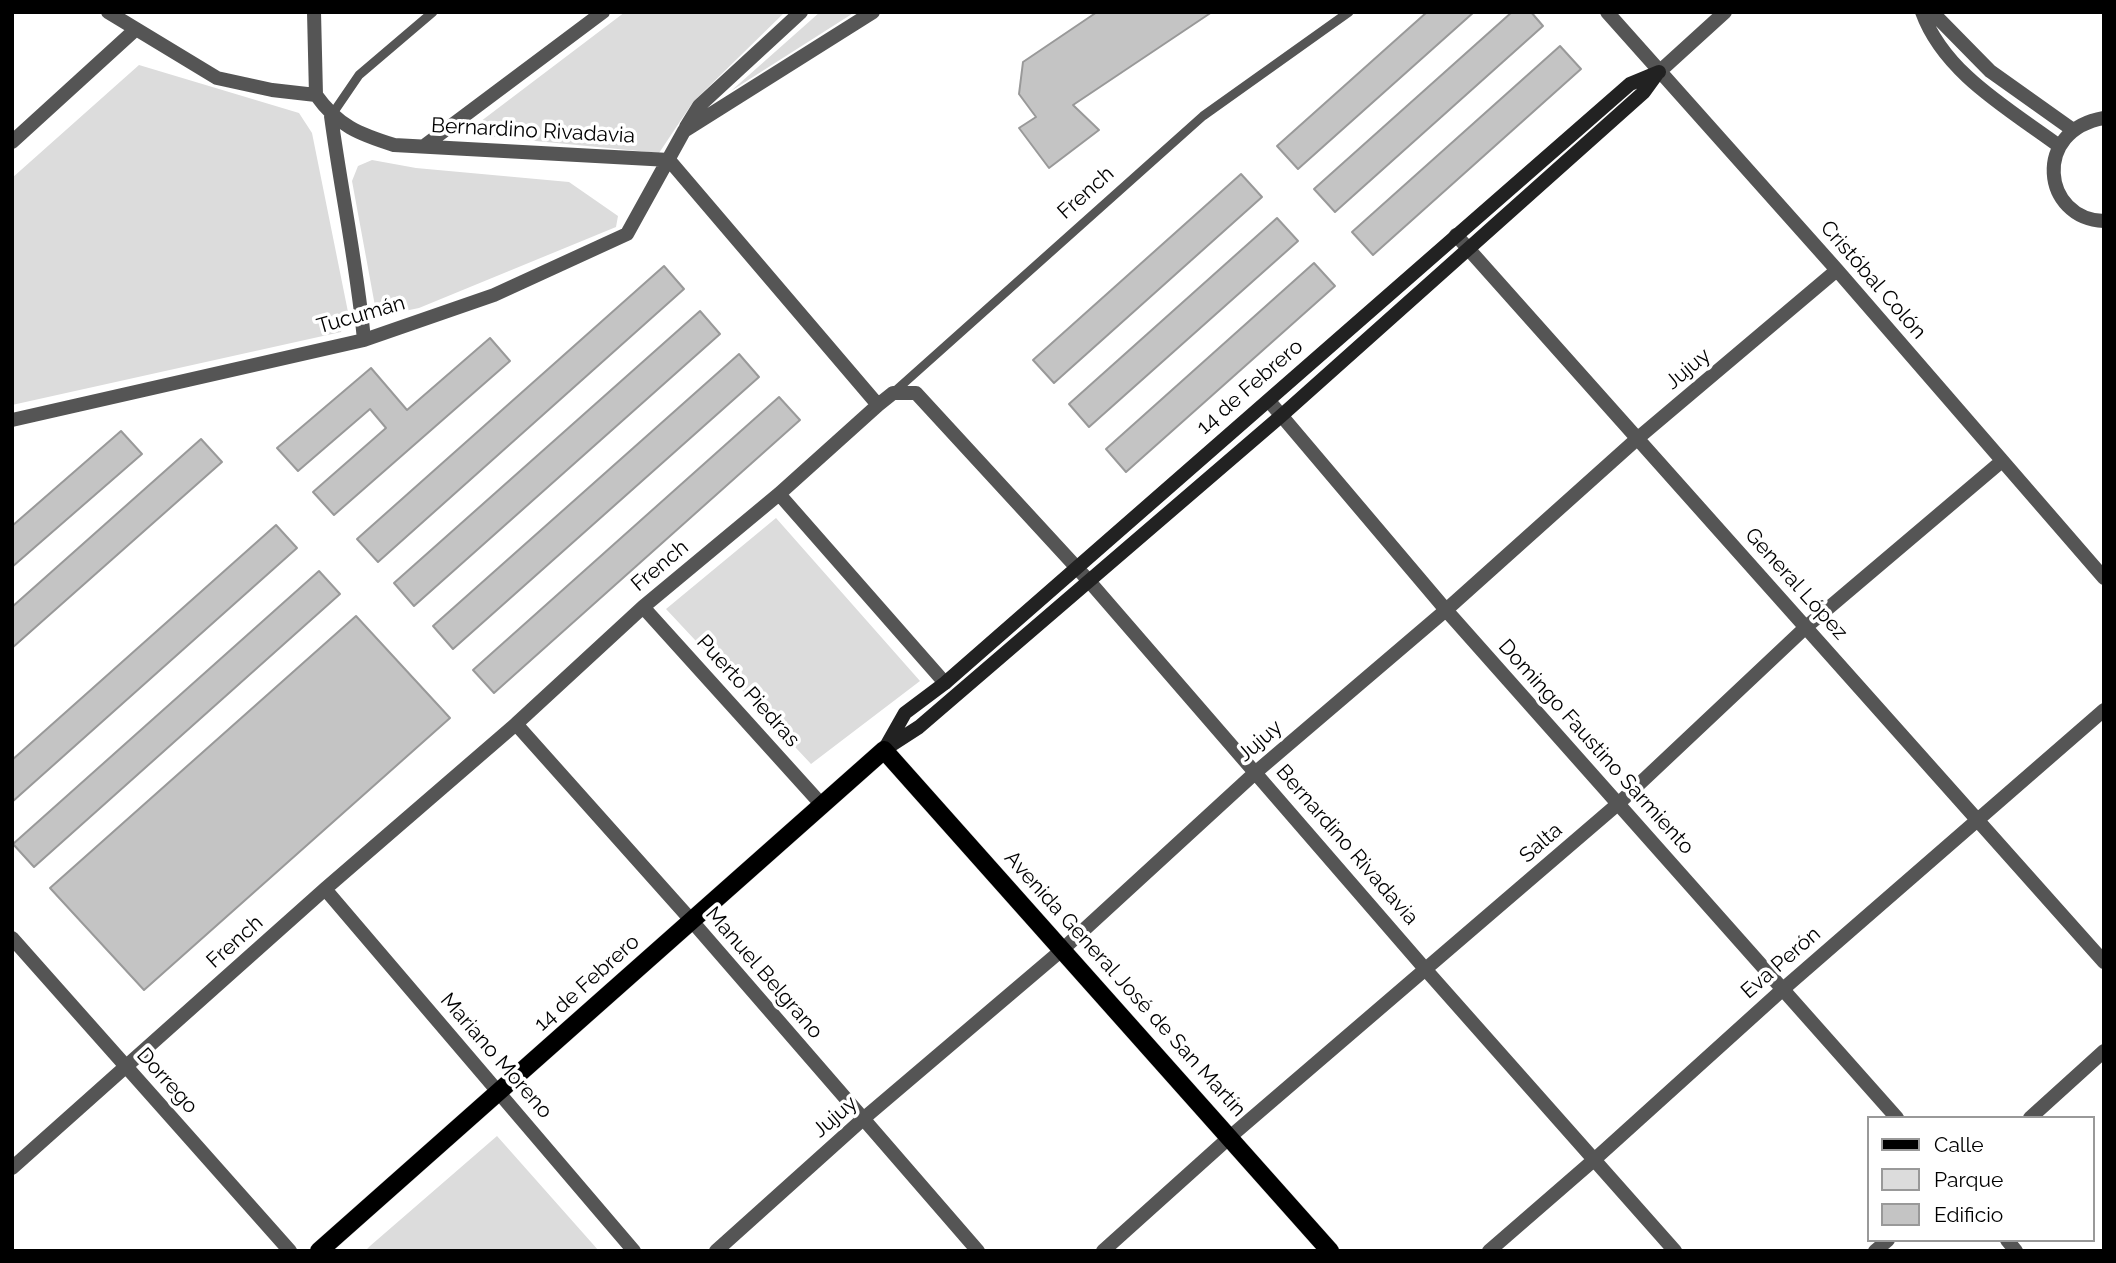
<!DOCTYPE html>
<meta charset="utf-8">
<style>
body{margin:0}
#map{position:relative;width:2116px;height:1263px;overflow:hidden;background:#fff;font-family:Raleway,sans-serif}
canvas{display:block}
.frame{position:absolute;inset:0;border:14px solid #000;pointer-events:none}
.legend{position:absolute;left:1867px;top:1116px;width:228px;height:126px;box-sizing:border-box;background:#fff;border:2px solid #999;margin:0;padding:9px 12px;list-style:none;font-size:21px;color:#000}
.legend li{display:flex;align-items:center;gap:14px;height:35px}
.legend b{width:35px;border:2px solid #999}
</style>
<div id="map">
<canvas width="2116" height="1263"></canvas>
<div class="frame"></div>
<ul class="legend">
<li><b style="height:9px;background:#000"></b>Calle</li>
<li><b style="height:19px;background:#dcdcdc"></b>Parque</li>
<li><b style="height:19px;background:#c4c4c4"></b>Edificio</li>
</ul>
</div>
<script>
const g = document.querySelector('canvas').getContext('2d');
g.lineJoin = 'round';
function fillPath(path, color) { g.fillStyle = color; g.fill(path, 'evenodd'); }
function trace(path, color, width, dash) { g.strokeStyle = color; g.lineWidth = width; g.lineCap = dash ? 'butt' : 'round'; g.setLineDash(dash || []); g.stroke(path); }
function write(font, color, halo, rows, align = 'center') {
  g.font = font + ' Raleway,sans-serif'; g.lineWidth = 7; g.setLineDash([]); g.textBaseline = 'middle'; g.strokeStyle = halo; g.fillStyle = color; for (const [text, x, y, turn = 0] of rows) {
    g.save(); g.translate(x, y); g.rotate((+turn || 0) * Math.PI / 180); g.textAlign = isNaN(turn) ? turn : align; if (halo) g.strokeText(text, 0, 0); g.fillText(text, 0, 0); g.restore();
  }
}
fillPath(new Path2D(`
 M625 12H785L693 102 659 153 464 134Z
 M820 12H855L731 91Z
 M139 65 299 113 312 133 348 312 341 332 12 405V178Z
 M372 160 416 168 569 182 618 216 616 227 419 308 390 314 375 306 352 181 358 166Z
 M776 518 920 681 811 764 666 609Z
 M497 1136 599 1251H365L370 1246Z`), '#dcdcdc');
const building = new Path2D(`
 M1097 12H1212L1073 105 1099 130 1049 168 1019 128 1036 117 1019 94 1023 62Z
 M1427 12H1474L1298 169 1277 146Z
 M1512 12H1531L1543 26 1335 212 1314 189Z
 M1560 46 1581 69 1373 255 1352 232Z
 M1241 174 1262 197 1054 383 1033 360Z
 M1277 218 1298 241 1089 427 1069 404Z
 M1314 263 1335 286 1126 472 1106 449Z
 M664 266 684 289 378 562 357 539Z
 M700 311 720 334 414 606 394 583Z
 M490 338 510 361 334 515 313 492 386 428 370 409 298 471 277 448 371 368 407 410Z
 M739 354 759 377 453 649 433 626Z
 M779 397 800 420 494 693 473 670Z
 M121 431 142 454 12 567V526Z
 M201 439 222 462 12 648V607Z
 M276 525 297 548 12 802V760Z
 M319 571 340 594 34 867 13 844Z
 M356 616 450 718 144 990 50 888Z`);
fillPath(building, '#c4c4c4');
trace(building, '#999', 2);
const primary = new Path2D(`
 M319 1251 884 750 1330 1251`);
trace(primary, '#dbdbdb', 19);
trace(new Path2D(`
 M331 116 359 75 433 12
 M894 392 1203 116 1349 12`), '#555', 9);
trace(new Path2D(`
 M108 12 217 78 272 90 316 95C338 126 359 134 394 145L669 160 878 405
 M314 12 316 95
 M1607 12 1837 270 2104 578
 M1922 12C1944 73 2009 109 2059 146
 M1932 12 1990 71 2073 130
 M1659 72 1725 12
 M331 116C341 191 357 264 364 340
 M2104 118C2032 130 2042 219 2104 221
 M686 127 699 106 801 12
 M12 142 136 29
 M424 146 603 12
 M1456 235 2104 962
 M1269 401 1446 610 1897 1118
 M12 420 364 340 494 295 627 234 684 131 873 12
 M779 494 945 683
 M643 607 821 804
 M516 724 691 920 978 1251
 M325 889 634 1251
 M12 938 290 1251
 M2030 1118 2104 1051
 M12 1168 325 889 516 724 643 607 779 494 878 405 893 393H916L1089 581 1426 970 1675 1251
 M2007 1240 2016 1251
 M716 1251 863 1119 1063 949 1256 772 1446 610 1638 438 1837 270
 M1103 1251 1231 1136 1619 803 1806 627 2002 461
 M1489 1251 1595 1159 1782 990 2104 710
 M1875 1251 1888 1240`), '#555', 14);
trace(new Path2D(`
 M885 749 919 727 1281 416 1644 92 1657 74
 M884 750 905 713 945 683 1630 84 1659 72`), '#222', 14);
trace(primary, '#000', 18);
write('21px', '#000', '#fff', [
 ["Bernardino Rivadavia",533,131,3],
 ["French",1086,193,-42],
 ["Cristóbal Colón",1873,280,49],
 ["Tucumán",361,315,-16],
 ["Jujuy",1688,369,-40],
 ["14 de Febrero",1250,387,-41],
 ["French",660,566,-40],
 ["General López",1796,584,48],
 ["Puerto Piedras",748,691,48],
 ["Jujuy",1260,741,-41],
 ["Domingo Faustino Sarmiento",1596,747,48],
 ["Salta",1541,843,-41],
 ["Bernardino Rivadavia",1347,845,49],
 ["French",235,942,-42],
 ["Eva Perón",1781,963,-41],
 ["Manuel Belgrano",764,973,49],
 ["14 de Febrero",587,983,-42],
 ["Avenida General José de San Martín",1125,984,48],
 ["Mariano Moreno",496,1056,49],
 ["Dorrego",167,1081,48],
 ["Jujuy",835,1117,-41]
]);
</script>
